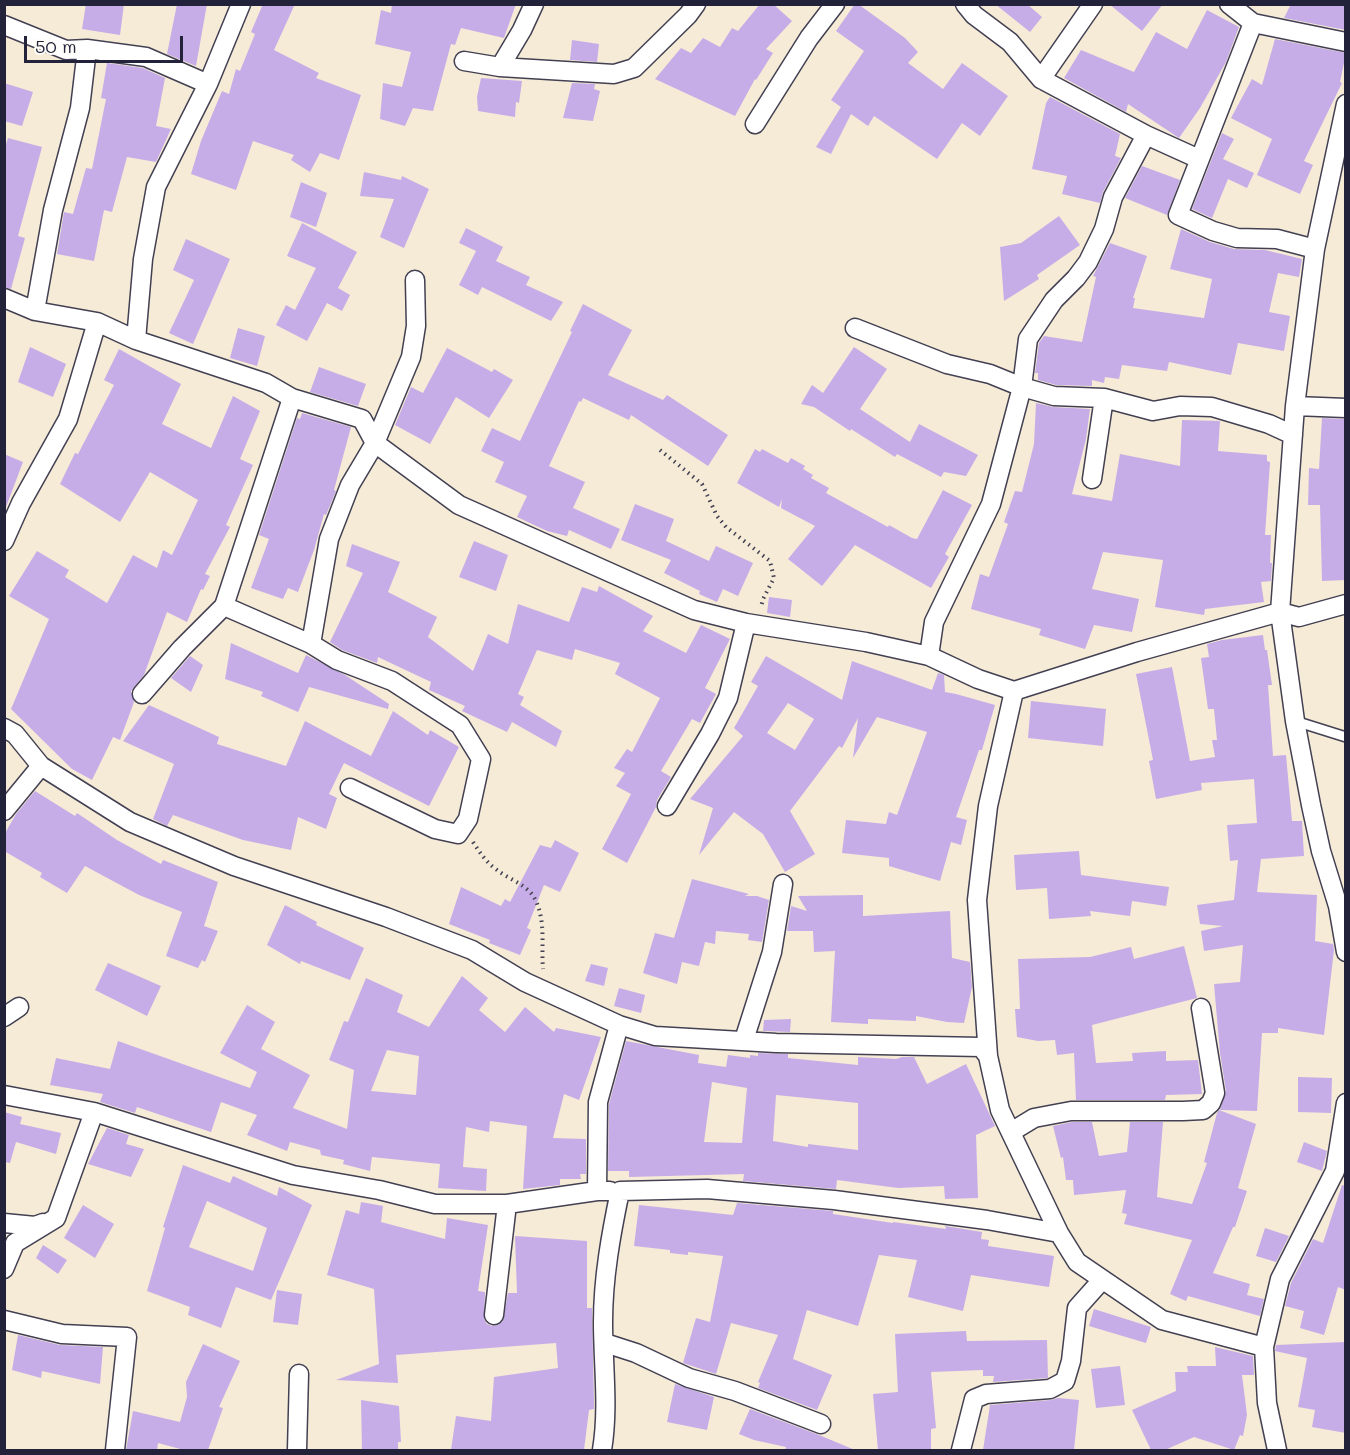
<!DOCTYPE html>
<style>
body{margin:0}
#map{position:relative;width:1350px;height:1455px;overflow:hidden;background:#f5ebd7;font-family:Mali,sans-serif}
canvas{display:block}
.frame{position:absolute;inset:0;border:6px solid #22223b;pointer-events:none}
.scale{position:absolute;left:24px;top:36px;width:159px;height:27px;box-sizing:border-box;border:3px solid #22223b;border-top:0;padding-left:8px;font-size:18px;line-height:21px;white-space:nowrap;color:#22223b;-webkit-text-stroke:4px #fdfcf7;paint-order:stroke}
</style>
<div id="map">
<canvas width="1350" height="1455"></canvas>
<div class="frame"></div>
<div class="scale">50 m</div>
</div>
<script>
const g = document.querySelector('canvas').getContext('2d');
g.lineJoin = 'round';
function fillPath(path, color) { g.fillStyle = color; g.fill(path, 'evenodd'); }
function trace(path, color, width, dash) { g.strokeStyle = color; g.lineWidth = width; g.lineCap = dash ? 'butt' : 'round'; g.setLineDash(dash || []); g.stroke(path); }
fillPath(new Path2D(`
 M86 4H124L120 35 82 29Z
 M177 4H207L196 66 167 54Z
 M263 4H295L274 50 319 73 316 78 361 95 339 160 320 153 310 172 291 160 294 155 253 141 236 190 191 174 201 141 222 91 229 94 236 69 240 71 255 34 251 32Z
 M392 4H516L504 38 461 28 455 45 451 44 433 111 413 108 405 126 380 119 383 83 402 87 411 52 375 44 381 10 391 13Z
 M760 4H773L792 21 766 49 773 53 756 80 755 79 735 116 655 79 681 48 691 53 703 38 720 47 732 28 738 31Z
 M855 4H858L905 38 918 52 908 63 943 89 962 63 1008 96 980 136 962 123 937 159 874 116 868 126 851 114 831 154 816 147 841 107 831 100 864 51 836 31Z
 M995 4H1027L1042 17 1030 32Z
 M1109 4H1163L1142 31Z
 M1291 4H1346V30L1284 18Z
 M1207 10 1239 27 1226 62 1200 108 1179 138 1128 104 1126 112 1064 78 1081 50 1134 72 1156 32 1187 49Z
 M1275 39 1346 53 1340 82 1342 83 1304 161 1313 165 1300 194 1257 175 1272 139 1231 118 1252 79 1262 85Z
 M572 40 599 44 597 62 570 60Z
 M107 63 143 68 165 78 156 126 171 129 156 162 127 157 112 212 104 210 94 261 57 254 64 212 73 214 86 168 92 169 106 99 101 98Z
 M481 78 522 81 519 103 516 102 515 117 478 111 477 97Z
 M4 83 33 92 22 126 4 121Z
 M572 83 595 84 594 89 600 91 593 121 563 118Z
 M1050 97 1120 134 1115 156 1121 158 1103 192 1100 203 1062 194 1067 176 1032 169 1046 103Z
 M1222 133 1234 139 1223 159 1254 173 1247 188 1228 179 1212 218 1192 209Z
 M8 138 42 147 18 236 25 238 11 289 4 287V150Z
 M1142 166 1180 180 1167 215 1125 198Z
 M364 172 401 180 402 176 429 189 404 248 380 237 394 199 360 196Z
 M301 182 327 193 316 227 290 217Z
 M1059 216 1080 245 1037 275 1039 279 1004 301 1000 247 1021 243Z
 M302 223 357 252 338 288 350 295 342 311 327 303 307 341 276 325 286 305 295 310 316 268 287 256Z
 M466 228 503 247 496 261 530 277 526 285 563 302 551 321 482 287 478 295 459 285 476 251 459 243Z
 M1181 229 1210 242 1234 249 1265 250 1302 259 1299 277 1278 273 1269 312 1290 316 1284 351 1238 343 1231 375 1169 362 1167 371 1122 365 1119 379 1105 377 1104 383 1092 380V386L1056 385 1038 380V373H1035L1039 343 1044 336 1082 342 1096 277 1093 276 1110 243 1147 256 1133 298H1135L1133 308 1204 318 1212 279 1170 269Z
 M186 239 230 259 193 344 169 333 194 280 173 270Z
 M583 304 632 330 608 375 663 400 667 395 728 435 708 466 631 415 629 420 583 398 581 402 579 401 549 466 585 482 573 508 620 529 611 549 569 530 567 536 547 531 517 517 527 496 495 482 504 462 481 451 492 428 520 441 572 332 570 331Z
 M238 328 265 336 257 366 230 358Z
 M30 347 66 364 53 397 18 382Z
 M854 347 887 369 860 409 910 442 919 424 978 455 966 476 944 472 941 477 897 454 895 457 851 429 850 431 814 407 801 404 812 385 823 393Z
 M447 348 492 372 494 369 513 380 489 418 456 397 430 444 395 425 411 387 423 393Z
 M119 349 181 384 162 424 211 448 233 396 260 411 240 459 253 465 226 525 230 527 205 574 210 576 203 590 201 589 187 622 167 612 144 675 131 691 134 702 120 740 113 737 92 780 72 769 11 709 49 619 9 596 37 551 69 570 65 577 107 603 133 555 157 568 163 550 172 555 198 500 150 472 120 522 60 484 75 453 78 454 114 385 104 380Z
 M319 367 366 384 358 406 310 392Z
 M1036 403 1053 407 1090 409 1086 439 1072 494 1112 501 1120 454 1180 466 1182 420 1220 421 1218 451 1267 455V461L1270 462 1265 535H1271L1270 563H1272L1271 581 1261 582 1264 602 1205 609 1204 615 1155 607 1163 560 1103 552 1092 589 1139 599 1132 632 1094 625 1085 649 1039 635 1041 629 971 609 980 574 989 577 1008 524 1004 522 1015 491 1022 492 1034 444Z
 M302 413 351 427 334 490 336 491 326 515 324 514 314 550 298 592 288 588 283 599 251 588 269 539 259 535 297 418 300 419Z
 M1322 418 1346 419V580L1322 581 1320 505H1308L1309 468 1319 469Z
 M755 449 760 452 762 449 788 463 791 458 805 466 803 469 813 475 811 478 829 488 826 493 888 527 889 525 912 538 917 539 943 490 972 505 945 554 949 557 931 588 855 545 822 586 788 559 815 526 781 508 782 499 779 507 737 483Z
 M4 454 23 462 6 507H4Z
 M635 504 674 519 666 541 709 561 716 546 753 563 738 596 723 589 717 602 699 594 700 591 664 573 671 560 621 540Z
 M474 541 508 555 496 591 459 577Z
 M352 544 400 562 388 592 437 617 428 637 473 671 488 634 508 644 518 604 569 622 582 587 597 592 599 586 653 616 643 631 686 653 701 625 730 639 705 688 716 694 700 723 692 719 661 771 671 777 657 800 656 807 627 863 602 849 631 794 616 786 625 773 614 768 627 749 632 752 660 698 615 674 620 663 575 649 572 660 537 650 518 694 524 697 520 705 562 731 556 747 512 722 507 732 462 711 465 706 429 690 431 682 378 657 377 663 342 650 330 642 363 573 346 566Z
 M769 597 792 600 790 617 767 613Z
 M1263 635 1265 650H1267L1272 685H1268L1273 756 1286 755 1292 821H1302L1304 856 1261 859 1257 892 1317 895 1315 941 1333 944 1334 950 1324 1035 1278 1028V1033H1262L1257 1111 1220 1110 1226 1091 1220 1053 1214 984 1240 982 1243 945 1204 951 1201 931 1223 926 1200 924 1197 905 1234 900 1238 860 1230 861 1227 825 1257 823 1254 779 1201 783 1202 790 1156 799 1149 761 1153 760 1136 674 1172 667 1190 761 1215 757 1212 740H1217L1214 709H1208L1201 658 1209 657 1207 644 1222 640Z
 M231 643 298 673 306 655 345 675 389 704 388 709 309 687 298 712 261 696 263 692 225 679Z
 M190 656 203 665 191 692 171 678Z
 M766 656 842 700 852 661 932 690 938 673 944 675 945 692 956 694 995 705 982 750H979L956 817 967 820 961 845 951 842 940 881 889 866V858L842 853 846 820 886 824 889 812 897 815 927 732 877 717 853 758 858 718 842 748 839 746 790 811 815 854 785 872 763 834 734 812 699 855 713 808 690 799 743 736 734 728 758 686 751 682ZM788 703 814 719 795 750 767 733Z
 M1031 701 1106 709 1103 746 1028 738Z
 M149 705 219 737 217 744 286 766 305 721 371 756 393 711 428 735 430 730 459 747 429 806 344 763 329 794 337 798 326 829 298 817 291 850 243 840 173 815 167 826 153 819 174 764 123 741Z
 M35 791 75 816 77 813 117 840 161 864 163 860 218 882 204 926 218 931 205 962 202 960 198 968 166 956 182 912 139 895 85 866 67 893 40 877 42 873 4 851V835L16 814Z
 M555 840 579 853 560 892 544 885 527 928 531 930 520 955 489 943 490 940 449 924 461 887 501 906 505 899 510 902 540 845 551 848Z
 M1079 851 1081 875 1169 887 1166 906 1132 901 1130 916 1090 911 1091 916 1049 919 1047 888 1016 890 1014 855Z
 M692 879 749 894 745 896H757L769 900 762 942 748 940 749 934 716 931 715 944 705 942 699 966 682 962 677 984 643 973 655 933 674 938Z
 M863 895V916L950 911 952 958 970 962 972 987 964 1023 947 1022 916 1016V1021L868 1019V1024L831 1022 835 951 814 952 813 931H787L791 906 807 911 798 896Z
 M285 905 317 922 316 925 364 948 350 980 301 961 300 964 267 945Z
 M1184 946 1197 998 1092 1025 1096 1063 1133 1061 1132 1053 1166 1051V1061L1198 1060 1202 1094 1166 1095 1165 1100H1076L1074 1053 1057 1055 1055 1040 1038 1041 1017 1037 1015 1009H1020L1018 959 1090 957 1131 947 1134 959Z
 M108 963 161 986 147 1016 95 990Z
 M591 964 608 968 604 986 585 981Z
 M462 976 488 998 479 1010 505 1032 525 1007 554 1032 556 1028 601 1037 579 1100 564 1094 553 1138 586 1139V1174H580L581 1179H560V1185L523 1189 527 1126 490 1121 489 1132 466 1127 463 1167 487 1169 486 1191 438 1188 440 1164 372 1157 370 1171 343 1164 344 1160 321 1155 320 1150 290 1142 287 1151 247 1135 257 1115 221 1102 211 1132 137 1107 135 1113 100 1102 103 1094 50 1085 56 1058 110 1069 118 1041 250 1088 257 1072 220 1053 247 1005 275 1022 261 1049 310 1075 293 1108 347 1129 354 1070 329 1060 344 1021 348 1022 366 978 403 995 397 1012 429 1027ZM387 1050 419 1056 416 1095 371 1091Z
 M619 988 645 995 641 1013 614 1006Z
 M791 1019 790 1032 763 1031 764 1020Z
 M626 1041 699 1055 698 1063 726 1067 728 1055 750 1058V1055L758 1056V1053L788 1054V1058L858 1065V1057L896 1059 902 1057H914L927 1084 966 1064 995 1126 976 1135 978 1198 945 1199 944 1186 898 1188 837 1180 836 1189 743 1181 744 1174 629 1177V1171H608L609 1104ZM712 1082 747 1088 742 1143 704 1142ZM776 1095 858 1103V1150L808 1144V1147L773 1141Z
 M1298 1077 1332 1078 1331 1113 1298 1112Z
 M1219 1110 1256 1124 1238 1188 1247 1191 1235 1227H1233L1213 1273 1250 1284 1247 1295 1264 1299 1260 1316 1188 1296 1186 1301 1170 1294 1192 1240 1124 1224 1127 1214 1122 1213 1126 1190 1074 1195 1073 1180H1066L1063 1157 1061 1158 1053 1126 1072 1122H1092L1099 1156 1127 1152 1130 1122H1163L1157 1197 1192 1204 1207 1163 1204 1162 1217 1113Z
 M4 1112 22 1117 20 1124 61 1133 56 1154 16 1142 10 1163 4 1162Z
 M107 1128 129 1135 126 1144 144 1149 131 1177 88 1164Z
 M1304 1142 1327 1151 1322 1171 1297 1162Z
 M183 1165 230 1183 233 1176 277 1196 279 1187 312 1205 271 1300 236 1287 221 1328 188 1315 190 1307 147 1291 165 1228 163 1227ZM207 1201 267 1228 253 1271 189 1247Z
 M1342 1185 1346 1186V1290L1338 1287 1324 1335 1300 1328 1304 1311 1285 1306 1291 1283 1313 1239 1323 1243Z
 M361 1202 383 1206 381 1222 445 1239 447 1218 488 1225 478 1291 485 1292 484 1319 487 1324 492 1326 498 1325 503 1321 508 1293H517L515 1236 587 1241V1308H592L594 1402V1409L589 1410 584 1450H451L456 1416 491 1421 494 1377 558 1368 556 1343 396 1355 398 1383 336 1380 379 1364 374 1289 327 1275 346 1210 359 1214Z
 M737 1203 833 1211V1214L893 1223V1222L946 1229 945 1226 982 1232 981 1239 989 1240 988 1246 1054 1256 1049 1287 971 1275 963 1311 908 1297 917 1260 879 1255 858 1326 807 1310 793 1359 832 1375 817 1410 758 1388 760 1383 758 1382 778 1335 731 1323 716 1374 683 1363 696 1318 710 1322 723 1256 688 1252V1255L670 1253V1250L634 1246 639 1205 733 1215Z
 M83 1205 114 1224 95 1258 64 1238Z
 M1265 1228 1289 1236 1276 1262 1256 1256Z
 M43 1245 67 1260 58 1274 36 1258Z
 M277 1290 302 1294 298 1325 273 1322Z
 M1094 1309 1151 1327 1146 1343 1089 1326Z
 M966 1331 967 1341 1047 1340 1048 1378 993 1382 994 1376H983V1370L931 1372 936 1428 931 1429V1450H878L873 1394 898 1392 895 1334Z
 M18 1335 60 1345 103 1347 100 1384 42 1371 41 1378 12 1370Z
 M1346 1342V1433L1312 1427 1315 1410 1298 1407 1307 1358 1275 1351 1276 1345Z
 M203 1344 240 1361 219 1407 223 1408 208 1450H184L158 1443 157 1450H126L133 1411 180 1422 187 1397 186 1382Z
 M1215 1347 1253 1356 1254 1375H1242L1247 1415 1243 1436 1240 1435 1234 1450 1194 1437 1165 1450H1151L1132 1410 1176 1391 1175 1372H1188L1187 1366H1216Z
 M1120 1366 1125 1405 1096 1408 1091 1369Z
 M675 1384 714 1397 707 1430 667 1422Z
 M1058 1398 1079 1400 1074 1450H983L990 1405 1051 1400Z
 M361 1400 399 1406 401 1442H398V1450H362Z
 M750 1409 819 1435 855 1450H785L786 1447 754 1440 739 1434Z`), '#c7ade7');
const service = new Path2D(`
 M1295 721 1346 737`);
const minor = new Path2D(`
 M965 4 974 15 1010 42 1041 79 1146 135 1199 159
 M1229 4 1253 23 1346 42
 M1253 23 1178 215 1213 231 1237 238 1277 239 1315 249
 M4 25 66 50 87 49 80 108 53 210 35 311
 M87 49 146 57 208 84
 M464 61 500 67 614 74 634 68 688 15 696 4
 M500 67 522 30 534 4
 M1041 79 1093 4
 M1346 104 1315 249 1295 406 1280 612 1295 721 1311 805 1321 851 1338 906 1346 952
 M755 124 809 38 835 4
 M4 298 35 311 97 322 136 340 266 383 292 398 362 419 375 443 459 505 694 610 746 623 866 642 929 656 978 679 1014 691 1137 652 1280 612 1299 617 1346 604
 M855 328 947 364 990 374 1022 387 1054 396 1104 398 1153 411 1180 406 1212 407 1269 424 1293 435
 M136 340 143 259 156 187 208 84 241 4
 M1295 406 1346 408
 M1092 479 1104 398
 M4 541 21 503 68 419 97 322
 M224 606 311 644 337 660 392 681 460 725 481 759 468 819 458 834 435 829 350 788
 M311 644 329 539 350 485 375 443 411 357 416 326 415 280
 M929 656 934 622 991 504 1022 387 1028 339 1054 300 1076 278 1088 262 1104 229 1113 197 1146 135
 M1014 691 988 806 977 900 988 1056 1000 1110 1059 1233 1077 1262 1162 1320 1264 1347
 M142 694 182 648 224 606 292 398
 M4 728 15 734 41 766 130 822 234 866 386 917 472 950 525 982 619 1025 655 1036 776 1043 981 1047 988 1056
 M667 806 710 734 728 698 746 623
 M4 811 41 766
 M4 1017 19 1007
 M744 1040 772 952 783 884
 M4 1095 94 1112 293 1175 379 1190 435 1204H507L597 1191
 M1011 1132 1034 1118 1071 1111H1183L1203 1110 1211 1103 1215 1093 1201 1008
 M610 1191H597L598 1102 619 1025
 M4 1223 35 1226 43 1223
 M4 1269 15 1243 56 1218 94 1112
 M494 1315 507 1204
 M4 1320 62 1334 127 1337 115 1450
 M605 1343 636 1353 689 1378 735 1391 821 1424
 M297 1450 299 1374
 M602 1450C609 1408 603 1365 603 1322 603 1278 611 1234 620 1191L707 1189 834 1200 987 1220 1059 1233
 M961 1450 974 1399 986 1394 1050 1389 1065 1381 1071 1361 1077 1308 1102 1280
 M1277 1450 1267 1403 1264 1347 1280 1279 1335 1171 1346 1103`);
trace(service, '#424052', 12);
trace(minor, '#424052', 21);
trace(new Path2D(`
 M660 450 702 484 717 516 726 527 770 561 774 578 763 599 761 607
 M473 842C480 853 486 862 497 870 510 880 529 885 536 901 546 924 541 946 543 969`), '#424052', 4, [1.5, 4.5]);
trace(service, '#fff', 9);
trace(minor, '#fff', 18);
</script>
